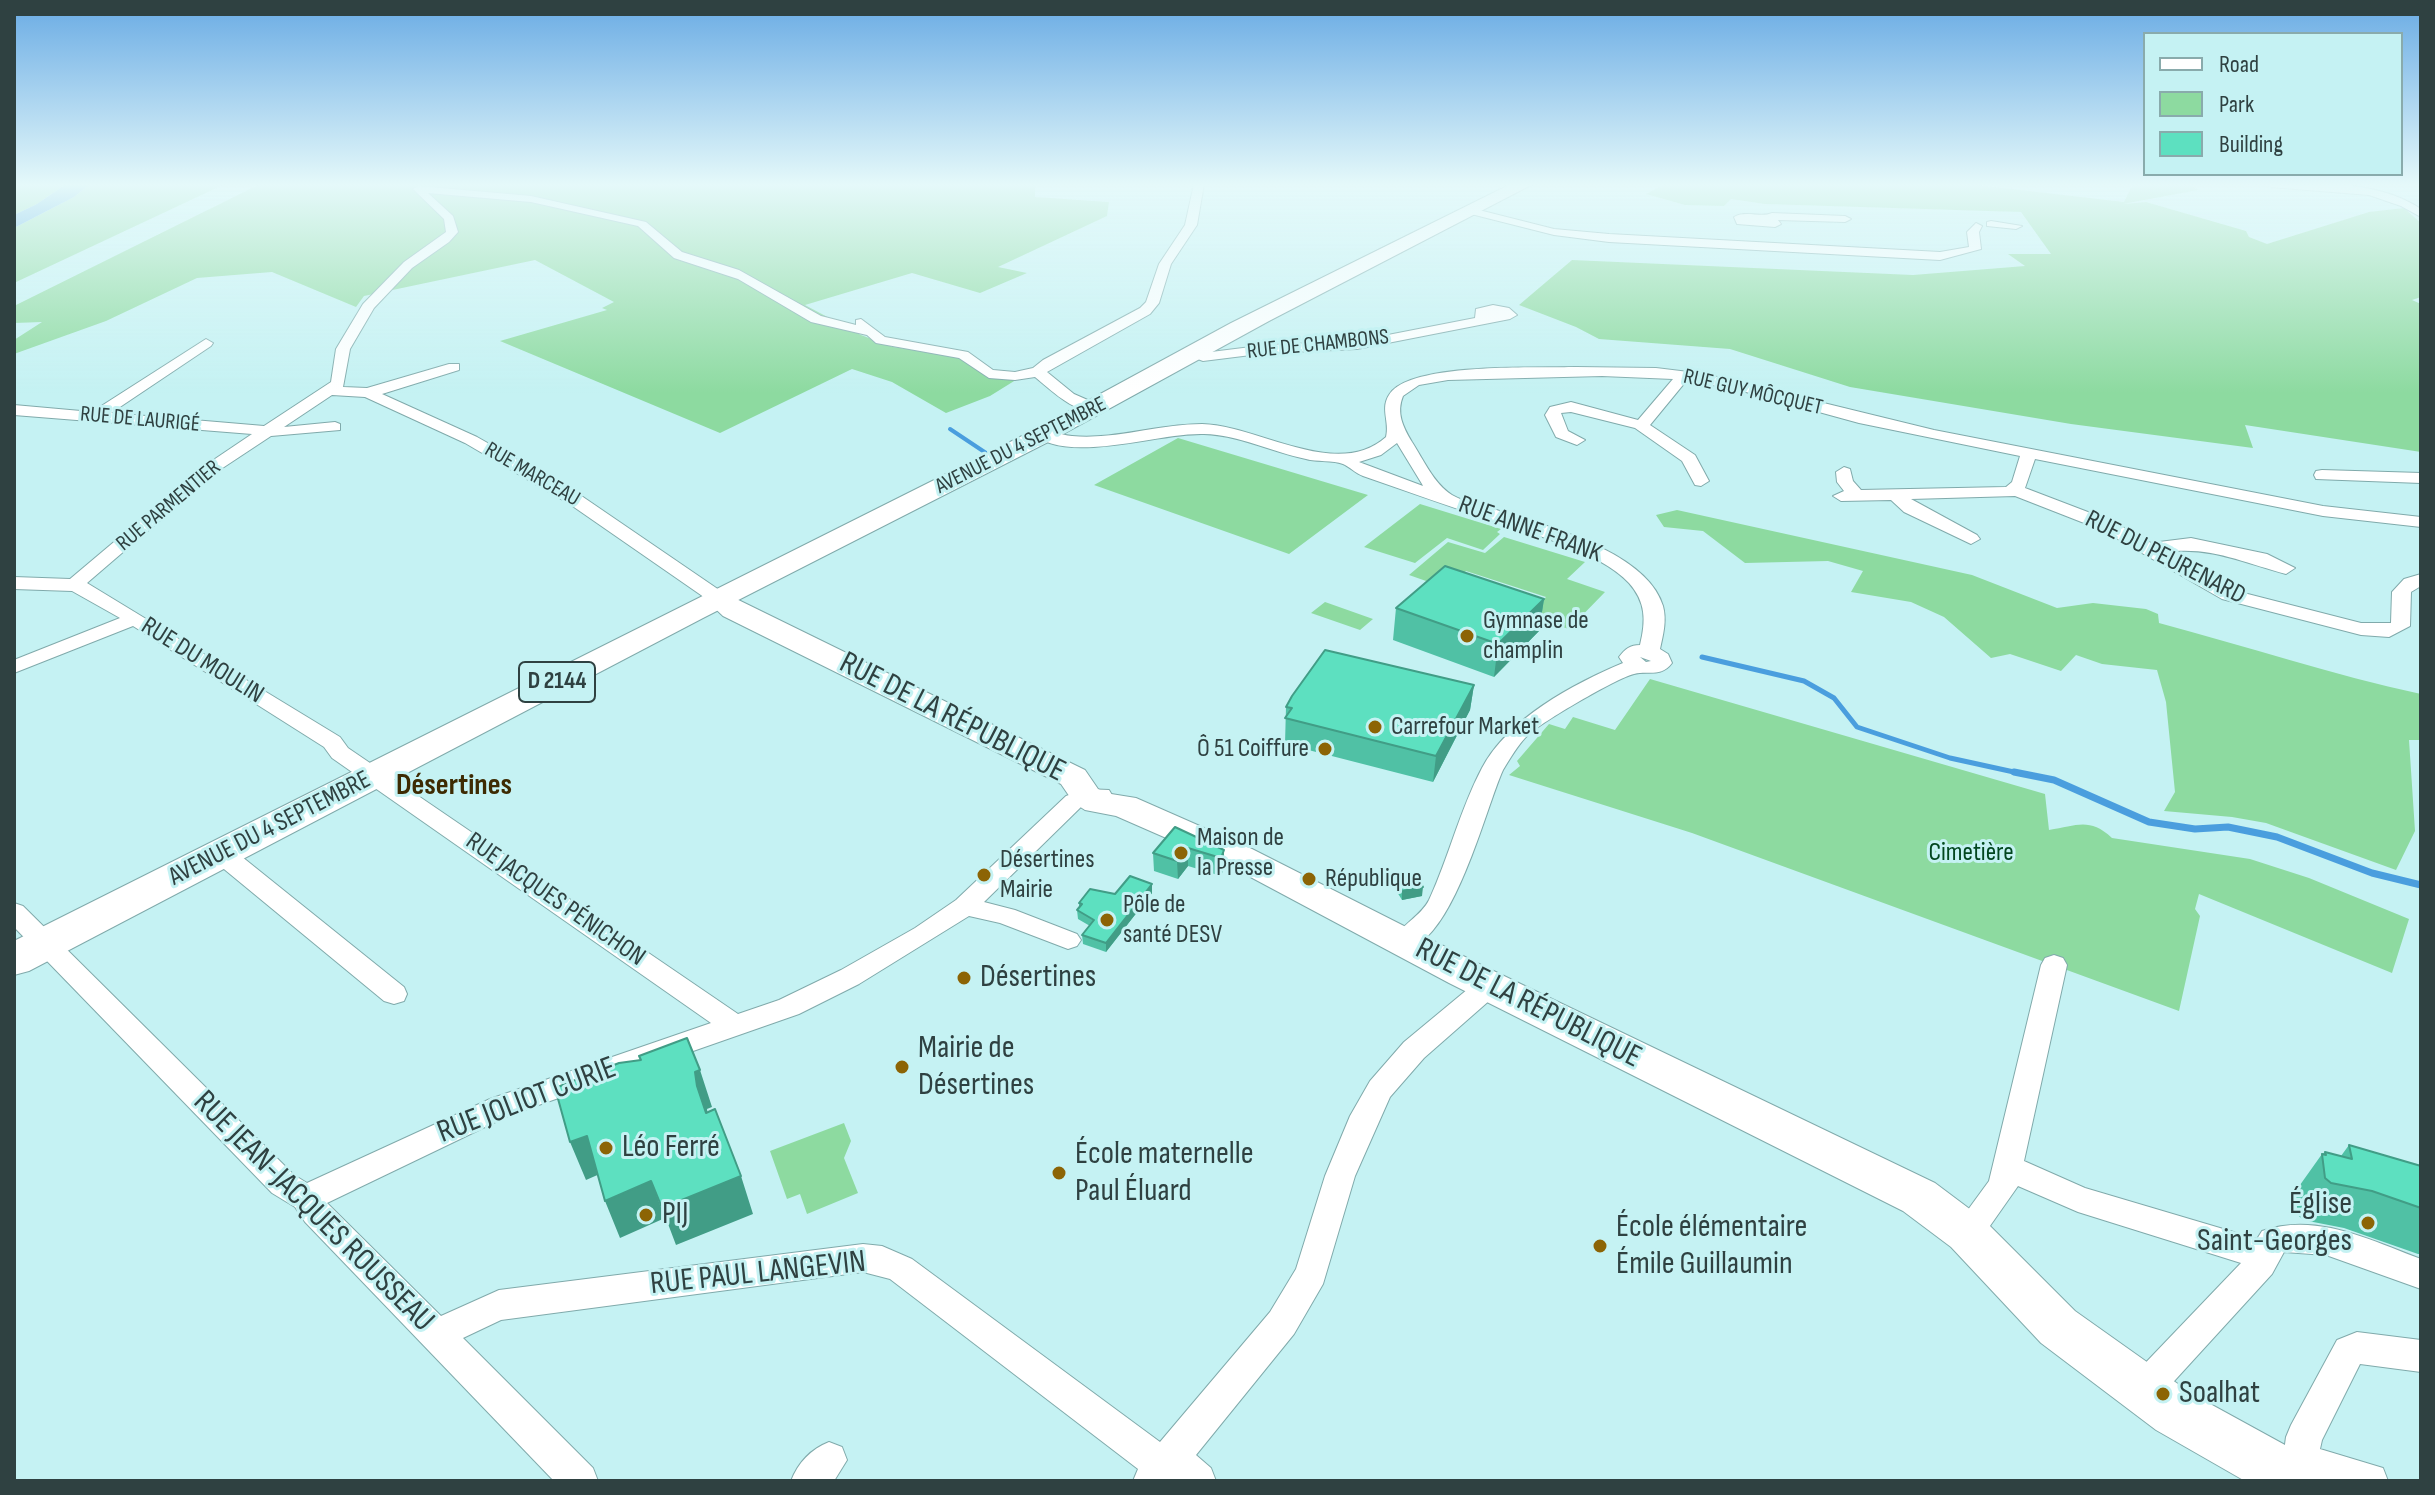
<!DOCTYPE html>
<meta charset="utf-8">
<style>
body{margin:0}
#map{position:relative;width:2435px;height:1495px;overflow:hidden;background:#c5f2f3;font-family:"Sofia Sans Condensed",sans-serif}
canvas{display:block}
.frame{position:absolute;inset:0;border:16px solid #2f4141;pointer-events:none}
.legend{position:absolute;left:2143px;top:32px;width:260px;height:144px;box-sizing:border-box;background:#c5f2f3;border:2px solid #89abac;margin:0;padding:10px 14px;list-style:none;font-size:24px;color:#2f4141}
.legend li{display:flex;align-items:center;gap:16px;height:40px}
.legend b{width:40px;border:2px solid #89abac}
</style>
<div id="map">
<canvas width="2435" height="1495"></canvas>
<div class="frame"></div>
<ul class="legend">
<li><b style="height:10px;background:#fff"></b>Road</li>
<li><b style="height:22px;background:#8ddaa0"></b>Park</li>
<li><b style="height:22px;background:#5de0c0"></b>Building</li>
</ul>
</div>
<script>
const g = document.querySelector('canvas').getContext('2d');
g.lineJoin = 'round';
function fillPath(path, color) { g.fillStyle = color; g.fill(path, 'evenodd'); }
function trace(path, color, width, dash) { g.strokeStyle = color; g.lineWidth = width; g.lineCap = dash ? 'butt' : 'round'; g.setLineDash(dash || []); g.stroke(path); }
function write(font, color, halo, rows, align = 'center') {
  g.font = font + ' "Sofia Sans Condensed",sans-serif'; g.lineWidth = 6; g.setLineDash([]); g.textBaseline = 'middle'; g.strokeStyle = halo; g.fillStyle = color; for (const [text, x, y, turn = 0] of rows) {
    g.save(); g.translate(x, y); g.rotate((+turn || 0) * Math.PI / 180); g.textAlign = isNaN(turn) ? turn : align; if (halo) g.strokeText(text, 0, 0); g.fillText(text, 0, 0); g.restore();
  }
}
fillPath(new Path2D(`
 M14 184H66L37 204 14 215Z
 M90 184H225L14 283V228L74 197Z
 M260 184H1035V197L1109 202 1107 216 998 267 1027 273 980 293 912 273 805 305 861 335 893 347 956 355 988 378H1019L990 396 946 413 892 382 852 369 720 433 500 341 607 310 602 308 614 302 535 260 364 296 356 307 272 272 197 278 106 321 14 354V340L42 322 14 323V306Z
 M1665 184H1969L2124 202 2133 184H2189L2198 190 2123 204 2146 202 2246 231 2249 237 2267 244 2369 212 2404 208 2421 223V297L2412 300 2421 304V452L2245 425 2253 448 2071 424 1850 387 1730 349 1599 339 1576 327 1519 305 1572 260 1913 275 2025 266 2008 254H2051L2021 212 1765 204 1731 199 1724 206 1685 205 1646 194Z
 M1178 438 1368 495 1289 554 1094 485Z
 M1420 504 1501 529 1497 532 1500 534 1483 550 1447 538 1415 563 1364 547Z
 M1677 510 1972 575 2057 608 2093 603 2146 609 2158 614 2159 623C2246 646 2333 675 2421 694V740H2409L2415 831 2396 870 2266 823 2232 817 2164 811 2175 792 2166 702 2157 670 2102 664 2076 655 2061 671 2010 654 1991 658 1944 617 1911 602 1851 592 1863 571 1828 561 1745 563 1703 531 1664 527 1656 515Z
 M1504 537 1585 562 1567 579 1605 592 1569 629 1528 616 1546 597 1466 571 1446 588 1409 575 1448 542 1485 553Z
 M1325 602 1373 619 1360 630 1311 613Z
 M1650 679 2045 794 2049 830C2077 826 2089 817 2112 838L2250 859 2309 878 2409 919 2392 973 2199 894 2195 909 2200 916 2179 1011 1692 833 1509 775 1520 766 1517 761 1549 724 1565 729 1573 717 1615 730Z
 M844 1123 851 1141 844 1158 858 1193 807 1214 800 1194 787 1199 770 1151Z`), '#8ddaa0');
fillPath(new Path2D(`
 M66 184H90L74 197 14 228V215L37 204Z`), '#4a9ede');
trace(new Path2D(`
 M950 429 986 453`), '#4a9ede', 4);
trace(new Path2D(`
 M1702 657 1804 681 1834 698 1857 727 1950 758 2023 774`), '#4a9ede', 5);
trace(new Path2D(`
 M2014 772 2054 780 2149 822 2195 829 2228 827 2277 837 2372 873 2421 885`), '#4a9ede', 7);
const street = new Path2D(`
 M1194 184H1204L1197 225 1171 264 1159 303 1150 314 1047 372 1074 394 1099 405V411C1076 415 1052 391 1035 377L1015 380 989 378 959 358 876 343 867 335 811 322 738 279 674 258 638 226 531 202 428 193 453 216 458 232 449 242 412 268 374 308 350 349 343 387 367 388 449 364H459V370L382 394 477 437 583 497 725 594 727 598 725 602H711L571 505 465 443 365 397 332 395 284 427 335 422 340 424V430L271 436 215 473 87 583 340 737 348 748 738 1014 779 1000 841 970 915 928 956 900 1066 796 1086 789 1109 790 1112 795 1109 800 1082 806 984 902 1015 910 1077 934 1081 940 1077 946 1068 949 1000 923 969 916 859 984 799 1014 510 1115 327 1203 441 1316 499 1290 863 1244 882 1246 912 1259 1160 1442 1270 1312 1296 1269 1325 1176 1350 1116 1370 1081 1404 1042 1480 979 1489 976 1498 979 1502 986 1498 993 1424 1058 1390 1097 1355 1176 1323 1284 1294 1334 1196 1455 1211 1468 1216 1481H1133L1138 1469 890 1279 863 1272 501 1320 463 1338 593 1468 598 1481H554L305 1222 295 1207 272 1193 14 927V903L23 906 294 1175 307 1183 490 1099 711 1023 332 758 324 747 133 626 14 673V660L120 618 72 591 14 589V577L70 579 203 467 252 434 14 415V405L92 412 206 339 213 343 211 346 111 413 264 426 331 382 336 349 363 304 404 262 446 232 444 219 413 189 418 186 531 196 646 222 682 252 739 270 821 316 856 325V320L861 319 885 337 968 352 993 370 1015 372 1033 368 1043 360 1140 308 1146 302 1159 264 1185 225Z
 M2266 184C2318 184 2375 179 2421 209V217L2401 206 2369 195 2271 187Z
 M1471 208 1554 229 1609 234 1940 252 1969 247 1967 232 1976 223 1982 226 1979 232 1981 249 1940 260 1609 242 1554 235 1467 213V209Z
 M1772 213 1845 216 1851 219 1845 222 1778 220 1781 224 1775 227 1737 224 1734 217C1745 210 1761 218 1772 213Z
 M1991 221 2022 226 2016 229 1987 226V222Z
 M1493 305 1509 308 1517 315 1510 319 1357 349 1267 353 1203 361 1182 353 1189 349 1203 353 1267 345 1357 341 1475 318 1476 309Z
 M1576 367 1656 368 1705 374 1934 430 2323 506 2421 517V527L2323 516 2035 459 2025 488 2114 522 2151 543 2191 538 2267 554 2295 568 2286 574C2244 563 2211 546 2166 552L2236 591 2361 623H2391L2392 592 2404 579 2421 574V586L2411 592 2410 626 2389 637 2361 635 2222 599 2102 530 2015 496 1911 499 1977 535 1980 539 1971 544 1904 512 1891 500 1841 501 1833 496 1844 491 1837 482 1836 472 1844 467 1850 469 1853 481 1861 490 2006 487 2012 482 2020 456 1859 423 1746 392 1687 380 1650 425 1695 455 1709 481 1701 486 1695 485 1682 461 1635 428 1571 412 1561 413 1568 431 1585 440 1577 445 1556 437 1545 415 1550 407 1571 402 1638 420 1673 379 1602 376 1448 380 1419 385 1403 396C1396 413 1403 427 1412 442 1423 459 1434 484 1452 495 1462 501 1476 504 1487 507 1538 524 1646 549 1663 606 1667 621 1663 635 1660 649L1668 654 1672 663C1661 678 1648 670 1634 674 1615 679 1542 722 1528 735 1519 743 1509 760 1503 770 1486 806 1448 963 1396 947L1392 941C1401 925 1421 916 1429 900 1449 857 1460 809 1482 768 1508 719 1573 684 1623 663L1619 657C1625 649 1630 645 1640 645 1646 621 1646 602 1629 583 1600 552 1536 535 1496 522 1452 507 1408 492 1363 476 1355 473 1350 467 1343 464 1333 460 1316 462 1306 459 1272 452 1239 435 1204 434 1158 432 1065 467 1029 431L1037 426C1049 430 1060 435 1072 436 1116 440 1158 424 1202 424 1258 425 1337 481 1386 437 1390 422 1380 409 1389 395 1408 362 1537 368 1576 367ZM1397 443 1422 484 1423 486 1359 462 1381 455ZM1640 657 1651 661 1646 662Z
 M2322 470 2421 473V483L2316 479 2314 475 2316 471Z
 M222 846 231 848 404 987 407 994 404 1001 394 1004 384 1001 213 860 210 854 213 848Z
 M2054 955 2063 958 2067 965 2024 1161 2085 1188 2257 1239 2262 1231C2316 1212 2370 1240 2421 1259V1289L2326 1255 2284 1252 2272 1274 2155 1402 2143 1407 2131 1402 2126 1390 2131 1378 2241 1263 2078 1212 2018 1186 1978 1243 1967 1247 1956 1243 1951 1233 1989 1181 2041 965 2045 958Z
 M2357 1332 2421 1340V1372L2360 1364 2322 1440 2320 1449 2383 1468 2388 1481H2280L2286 1437 2291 1425 2337 1340Z
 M829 1442 842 1447 847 1460 834 1481H791C798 1463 811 1449 829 1442Z`);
const secondary = new Path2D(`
 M718 590 1085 770 1098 789 1105 793 1136 798 1252 849 1477 963 1935 1183 1983 1219 2075 1311 2192 1394 2316 1462 2324 1481H2245L2156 1430 2041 1343 1951 1247 1903 1211 1449 983 1228 865 1116 816 1085 810 1074 803 1061 784 723 616 704 598 708 592Z`);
const primary = new Path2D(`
 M1511 184H1533L1269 321 1052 440 703 618 29 971 14 975V941L1034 430 1231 323Z`);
trace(street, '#80aaab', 2);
trace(secondary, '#80aaab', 2);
trace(primary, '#80aaab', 2);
fillPath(street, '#fff');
fillPath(secondary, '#fff');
fillPath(primary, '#fff');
fillPath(new Path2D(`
 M1544 599 1539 631 1494 677 1393 640 1396 608Z
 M1474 685 1470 710 1433 782 1285 744 1286 707Z
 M1175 827 1224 850V868L1221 876 1188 866 1178 879 1154 871 1153 853Z
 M1395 878 1422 896 1402 900 1394 887Z
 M1152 893 1106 952 1083 944 1082 935 1090 926 1078 919 1077 910 1079 908V903L1115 894Z
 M2349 1145 2421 1166V1254H2418L2344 1228 2303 1220 2298 1215 2295 1192 2322 1154 2325 1152 2341 1156Z`), '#50c1a5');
fillPath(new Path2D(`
 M1544 599 1539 631 1494 677 1498 644Z
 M1474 685 1470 710 1433 782 1436 756Z
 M1188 848V866L1178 879 1177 861Z
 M1224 850V868L1221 876V858Z
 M1152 884V893L1106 952V943Z
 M1423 887 1422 896 1402 900V891Z
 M700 1070 712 1107 707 1109 709 1123 697 1086 695 1072Z
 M587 1136 602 1173 586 1180 570 1142Z
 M741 1176 753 1214 676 1245 662 1208Z
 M651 1181 665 1218 620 1238 605 1201Z`), '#419d86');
const building = new Path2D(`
 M1445 566 1544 599 1498 644 1396 608Z
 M1325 650 1474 685 1436 756 1285 718 1292 708 1286 707 1292 696Z
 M1175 827 1224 850 1221 858 1188 848 1177 861 1153 853Z
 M1415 874 1423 887 1402 891 1395 878Z
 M1130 876 1152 884 1106 943 1082 935 1094 920 1077 910 1082 904 1079 903 1090 889 1115 894Z
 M687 1038 700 1070 695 1072 697 1086 706 1113 715 1109 741 1176 662 1208 651 1181 605 1201 587 1136 570 1142 555 1088 619 1063 641 1060 639 1056Z
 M2349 1145 2421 1166V1208L2372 1191 2331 1183 2325 1178 2322 1154 2326 1155 2325 1152 2352 1159Z`);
fillPath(building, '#5de0c0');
trace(building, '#419d86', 2);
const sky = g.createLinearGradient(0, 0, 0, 393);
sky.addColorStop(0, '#69abe4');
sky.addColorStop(0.47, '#e5f9fa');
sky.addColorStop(1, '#e5f9fa00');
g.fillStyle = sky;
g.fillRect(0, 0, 2435, 393);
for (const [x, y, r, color] of [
 [1467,636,8,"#8c6405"],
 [1375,727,8,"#8c6405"],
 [1325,749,8,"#8c6405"],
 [1181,853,8,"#8c6405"],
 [984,875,8,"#8c6405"],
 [1309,879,8,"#8c6405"],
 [1107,920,8,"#8c6405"],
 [964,978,8,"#8c6405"],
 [902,1067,8,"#8c6405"],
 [606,1148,8,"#8c6405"],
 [1059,1173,8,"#8c6405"],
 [646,1215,8,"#8c6405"],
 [2368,1223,8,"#8c6405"],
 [1600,1246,8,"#8c6405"],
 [2163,1394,8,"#8c6405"]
]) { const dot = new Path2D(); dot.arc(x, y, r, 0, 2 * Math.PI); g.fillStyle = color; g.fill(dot); trace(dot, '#c5f2f3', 3); }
write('22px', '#2f4141', '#c5f2f3', [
 ["RUE DE CHAMBONS",1318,345,-6],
 ["RUE GUY MÔCQUET",1753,393,13],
 ["RUE DE LAURIGÉ",140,420,5],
 ["AVENUE DU 4 SEPTEMBRE",1021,446,-27],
 ["RUE MARCEAU",532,475,30],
 ["RUE PARMENTIER",169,506,-40]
]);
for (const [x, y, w] of [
 [557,682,76]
]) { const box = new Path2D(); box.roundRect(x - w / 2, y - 20, w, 40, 6); g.fillStyle = '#c5f2f3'; g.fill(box); trace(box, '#2f4141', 2); }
write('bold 24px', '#2f4141', null, [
 ["D 2144",557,682]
]);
write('26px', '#2f4141', '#c5f2f3', [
 ["RUE ANNE FRANK",1530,530,20],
 ["RUE DU PEURENARD",2165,558,27],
 ["RUE DU MOULIN",202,661,32],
 ["AVENUE DU 4 SEPTEMBRE",270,829,-27],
 ["RUE JACQUES PÉNICHON",555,900,35]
]);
write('26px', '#2f4141', '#c5f2f3', [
 ["Gymnase de",1483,621],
 ["champlin",1483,651],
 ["Carrefour Market",1391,727],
 ["Ô 51 Coiffure",1309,749,"right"],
 ["Maison de",1197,838],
 ["la Presse",1197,868],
 ["Désertines",1000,860],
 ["Mairie",1000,890],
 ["République",1325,879],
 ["Pôle de",1123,905],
 ["santé DESV",1123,935]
], 'left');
write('26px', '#02471f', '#c5f2f3', [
 ["Cimetière",1971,853]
]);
write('bold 30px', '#3e2b03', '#c5f2f3', [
 ["Désertines",454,786]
]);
write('32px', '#2f4141', '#c5f2f3', [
 ["RUE DE LA RÉPUBLIQUE",952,718,27],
 ["RUE DE LA RÉPUBLIQUE",1528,1004,27],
 ["RUE JOLIOT CURIE",527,1101,-21],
 ["RUE JEAN-JACQUES ROUSSEAU",313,1212,45],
 ["RUE PAUL LANGEVIN",758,1274,-6]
]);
write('32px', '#2f4141', '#c5f2f3', [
 ["Désertines",980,978],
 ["Mairie de",918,1049],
 ["Désertines",918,1086],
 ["Léo Ferré",622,1148],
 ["École maternelle",1075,1155],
 ["Paul Éluard",1075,1192],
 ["Église",2352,1205,"right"],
 ["Saint-Georges",2352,1242,"right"],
 ["PIJ",662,1215],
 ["École élémentaire",1616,1228],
 ["Émile Guillaumin",1616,1265],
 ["Soalhat",2179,1394]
], 'left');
</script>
